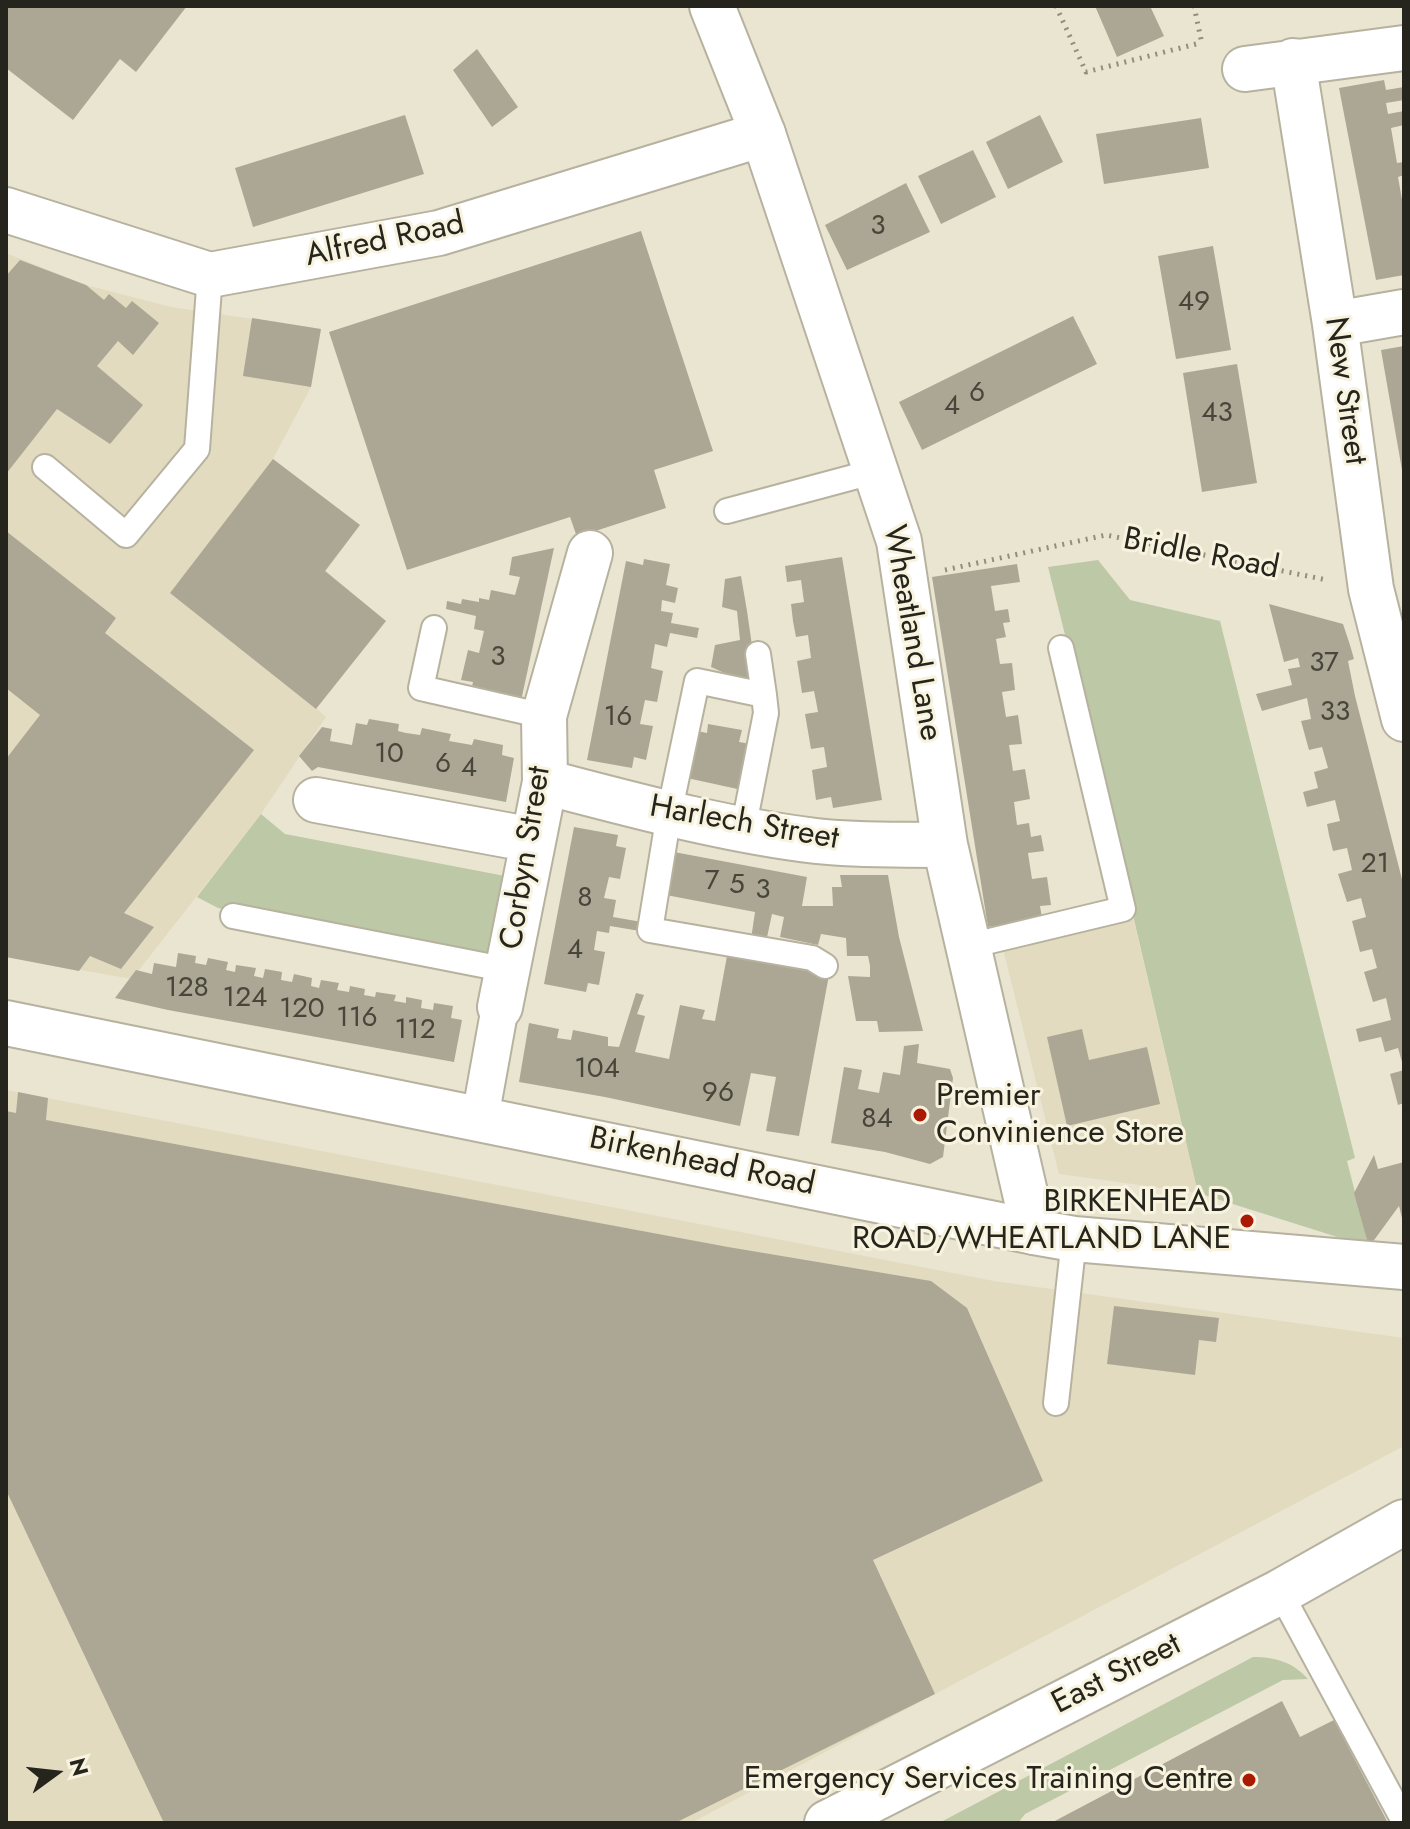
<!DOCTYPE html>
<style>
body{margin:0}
#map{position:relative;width:1410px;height:1829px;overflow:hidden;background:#eae5d1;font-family:Jost,sans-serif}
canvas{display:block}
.frame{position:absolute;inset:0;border:8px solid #26251d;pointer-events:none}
.north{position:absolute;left:16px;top:1733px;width:80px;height:80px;-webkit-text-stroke:6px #f8f3de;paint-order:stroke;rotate:75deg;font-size:22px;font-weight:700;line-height:32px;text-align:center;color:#26251d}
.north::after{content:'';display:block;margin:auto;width:28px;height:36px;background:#26251d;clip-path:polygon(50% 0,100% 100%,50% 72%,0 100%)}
</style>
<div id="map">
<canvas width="1410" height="1829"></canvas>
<div class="frame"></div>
<div class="north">N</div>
</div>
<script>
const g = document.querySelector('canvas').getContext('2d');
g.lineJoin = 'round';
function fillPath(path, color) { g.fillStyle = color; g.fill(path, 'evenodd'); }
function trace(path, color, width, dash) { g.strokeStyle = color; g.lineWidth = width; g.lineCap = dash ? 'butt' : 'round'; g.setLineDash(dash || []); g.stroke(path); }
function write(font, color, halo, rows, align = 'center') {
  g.font = font + ' Jost,sans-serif'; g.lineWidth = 6; g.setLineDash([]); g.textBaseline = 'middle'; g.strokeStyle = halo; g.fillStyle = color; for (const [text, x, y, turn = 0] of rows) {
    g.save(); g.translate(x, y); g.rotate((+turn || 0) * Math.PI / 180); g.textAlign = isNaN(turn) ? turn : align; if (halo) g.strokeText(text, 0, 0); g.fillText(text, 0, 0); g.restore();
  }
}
fillPath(new Path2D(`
 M6 253 86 285 171 307 321 329 311 387 273 459 360 525 326 571 386 621 316 708 326 717 261 814 132 979 6 957Z
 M1133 917 1198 1193 1059 1174 1003 949Z
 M6 1090 994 1281 1404 1338V1446L691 1823H6Z`), '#e2dbc0');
fillPath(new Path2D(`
 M1098 560 1130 600 1220 621 1355 1158 1347 1161 1369 1247 1198 1193 1100 774 1048 567Z
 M261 814 285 834 505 876 488 957 218 908 197 897Z
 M1253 1657C1275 1657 1293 1662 1308 1679L1283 1680 1025 1814 1018 1823H939Z`), '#bcc8a6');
fillPath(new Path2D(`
 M6 6H187L136 72 120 59 73 120 6 68Z
 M1095 6H1150L1164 36 1117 57Z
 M477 49 518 107 492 127 453 70Z
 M1384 80 1386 90 1404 87V100L1386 103 1388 114 1404 111V125L1391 128 1397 163 1404 162V175L1398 177 1404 211V275L1376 280 1339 88Z
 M405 115 424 174 253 227 235 168Z
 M1040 115 1063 162 1008 189 986 142Z
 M1201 118 1209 168 1104 184 1096 134Z
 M973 150 996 197 941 224 918 176Z
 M906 183 930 232 847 270 825 225Z
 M641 231 713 451 654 470 666 508 577 537 570 517 407 570 329 332Z
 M1213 246 1231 350 1176 359 1158 256Z
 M20 260 86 285 104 300 109 294 126 308 132 301 159 323 133 355 118 341 97 366 143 405 110 444 57 409 6 474V276Z
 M1073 316 1097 364 922 450 899 402Z
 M252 318 321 329 311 387 243 376Z
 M1404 346V470H1402L1381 350Z
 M1237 364 1257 483 1202 492 1183 373Z
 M273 459 360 525 325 571 386 621 316 709 170 593Z
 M6 531 116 618 105 633 254 750 124 913 154 927 121 969 90 956 79 971 6 957V759L40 715 6 688Z
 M554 548 521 701 471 691 473 682 461 680 465 663 468 650 479 653 484 631 474 629 476 616 446 609 447 601 461 604 462 599 479 602V598L489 600 491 590 515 595 520 577 509 575 512 557Z
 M842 557 882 800 833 808 831 797 816 800 812 770 827 767 824 747 811 749 805 714 818 712 816 701 814 691 802 693 797 661 811 658 808 635 796 637 793 621 791 604 804 602 801 580 787 582 785 566Z
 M644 559 670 564 666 585 678 588 675 603 662 600 661 611 673 613 671 623 699 628 697 638 670 633 667 647 655 644 651 668 663 671 657 702 645 700 640 724 653 726 646 760 634 757 632 768 587 760 626 561 643 565Z
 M1017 564 1020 582 991 586 995 611 1008 609 1010 622 1003 623 1006 637 996 639 1000 664 1012 663 1015 690 1002 692 1006 717 1018 715 1020 729 1022 744 1009 745 1013 771 1025 769 1030 799 1014 802 1017 825 1029 823 1031 837 1041 835 1044 851 1028 853 1032 879 1047 877 1051 905 1040 906 1042 918 988 927 932 577Z
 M741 576 747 611 757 680 729 675 711 667 715 645 740 640 737 611 722 607 725 579Z
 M1269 604 1343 624 1350 645 1354 659 1348 661 1355 696 1404 887V1069L1398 1048 1385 1052 1381 1037 1359 1042 1356 1029 1391 1020 1386 998 1373 1002 1364 972 1377 968 1372 949 1360 952 1352 921 1366 917 1361 898 1347 902 1338 874 1352 870 1347 848 1333 851 1329 835 1327 824 1340 821 1335 800 1307 807 1303 792 1318 788 1314 772 1328 768 1322 747 1309 750 1301 721 1311 719 1307 698 1262 711 1256 694 1292 685 1288 669 1300 667 1298 658 1284 662Z
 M369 719 399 724 398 731 406 733 420 735 422 728 451 734 449 741 472 745 474 739 503 745 502 755 514 758 506 802 318 767 312 771 299 756 322 727 332 729 330 741 352 745 356 723 367 725Z
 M708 724 742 730 739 742 751 744 742 790 687 778 697 731 707 733Z
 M574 827 618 835 616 846 626 848 620 879 609 877 604 898 616 900 613 917 642 922 640 931 610 926 609 933 597 931 594 950 605 952 599 985 588 983 586 992 544 984Z
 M674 852 807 877 802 906H833L832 887H842L840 875H888L899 937 923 1031 879 1032 877 1021H856L848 976 870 977V966L868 956H847L846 938 821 934 818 945 780 937 784 917 772 914 766 942 751 939 755 912 666 895Z
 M178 953 196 956 195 963 206 965 208 958 228 962 226 970 235 972 236 965 256 968 254 976 263 978 265 969 282 972 281 980 292 982 294 974 312 978 311 986 319 988 321 980 339 983 337 990 349 992 350 986 365 989 364 995 375 997 376 992 396 995 394 1001 406 1003V997L422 1000 421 1008 433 1010 434 1003 453 1006 451 1018 462 1020 454 1062 168 1010 115 998 136 970 152 974 154 963 176 967Z
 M727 956 829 975 799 1136 766 1131 776 1077 751 1073 740 1126 605 1097 519 1082 529 1023 559 1029 557 1038 571 1040 573 1030 608 1037V1046L619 1047 636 993 644 995 637 1014 645 1016 635 1052 669 1059 680 1005 705 1010 702 1019 715 1021Z
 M1082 1029 1089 1060 1147 1047 1160 1104 1067 1126 1047 1037Z
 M919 1044 917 1063 950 1069 953 1078 943 1157 930 1164 885 1152 831 1143 844 1067 862 1070 858 1089 879 1093 883 1072 900 1075 904 1046Z
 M1404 1070V1103L1398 1105 1390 1074Z
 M18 1092 48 1098 46 1120 728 1247 931 1281 967 1308 1043 1481 873 1560 935 1694 675 1823H164L6 1490V1111L16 1113Z
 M1374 1155 1378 1169 1404 1162V1226L1399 1206 1369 1247 1354 1193Z
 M1114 1306 1219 1318 1216 1342 1199 1340 1195 1375 1107 1364Z
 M1282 1701 1300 1737 1334 1720 1388 1823H1051Z`), '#aca794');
const service = new Path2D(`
 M45 467 126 535 197 449 210 275
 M727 511 876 471
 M434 628 421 688 544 716
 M758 654 764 695
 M743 830 766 713 764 695 697 681 669 814 650 930 812 958 825 966
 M233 916 508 970
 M969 946 1123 909 1061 648
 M1056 1403 1074 1239
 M1280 1592 1404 1821`);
const pedestrian = new Path2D(`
 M480 1118 500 1007`);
const minor = new Path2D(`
 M712 6 763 134 899 541 945 845 1034 1232
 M1293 61 1335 324 1371 589 1404 719
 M1245 69 1404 48
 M1335 324 1404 312
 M545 782C634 805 724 830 816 841 858 846 903 844 945 845
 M316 800 533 840
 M500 1007 545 782 544 716 590 553
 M827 1823 1280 1592 1404 1522`);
const tertiary = new Path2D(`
 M6 210 210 275 439 233 763 134`);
const primary = new Path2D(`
 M6 1023 1034 1232 1074 1239 1404 1267`);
trace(service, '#b7b29f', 28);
trace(pedestrian, '#b7b29f', 40);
trace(minor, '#b7b29f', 48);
trace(tertiary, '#b7b29f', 48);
trace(primary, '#b7b29f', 48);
trace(new Path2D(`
 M1056 6 1086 72 1200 43
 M1194 6 1202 44
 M945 570 1106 535 1327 580`), '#918e7f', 5, [2, 6]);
trace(service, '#fff', 24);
trace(pedestrian, '#fff', 36);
trace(minor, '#fff', 44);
trace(tertiary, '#fff', 44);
trace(primary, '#fff', 44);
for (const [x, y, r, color] of [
 [920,1115,8,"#aa1a02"],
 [1247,1221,8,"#aa1a02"],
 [1249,1780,8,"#aa1a02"]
]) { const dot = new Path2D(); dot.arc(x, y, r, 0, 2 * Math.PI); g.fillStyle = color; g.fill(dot); trace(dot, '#f8f3de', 3); }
write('28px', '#48463b', null, [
 ["3",878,227],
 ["49",1194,303],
 ["6",977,394],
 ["4",952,407],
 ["43",1217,414],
 ["3",498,658],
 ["37",1324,664],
 ["33",1335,713],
 ["16",618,718],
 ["10",389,755],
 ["6",443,765],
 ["4",469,769],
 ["21",1375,865],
 ["7",712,882],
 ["5",737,886],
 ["3",763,891],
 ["8",585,899],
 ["4",575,951],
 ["128",187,989],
 ["124",245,999],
 ["120",302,1010],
 ["116",357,1019],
 ["112",415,1031],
 ["104",597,1070],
 ["96",718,1094],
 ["84",877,1120]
]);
write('32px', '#26251d', '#f8f3de', [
 ["Alfred Road",385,241,-12],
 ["New Street",1344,391,82],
 ["Bridle Road",1201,555,11],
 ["Wheatland Lane",911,633,80],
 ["Harlech Street",744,824,10],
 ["Corbyn Street",527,858,-81],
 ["Birkenhead Road",702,1163,12],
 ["East Street",1117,1675,-27]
]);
write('32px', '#26251d', '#f8f3de', [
 ["Premier",936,1097,"left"],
 ["Convinience Store",936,1134,"left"],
 ["BIRKENHEAD",1231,1203],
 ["ROAD/WHEATLAND LANE",1231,1240],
 ["Emergency Services Training Centre",1233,1780]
], 'right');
</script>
